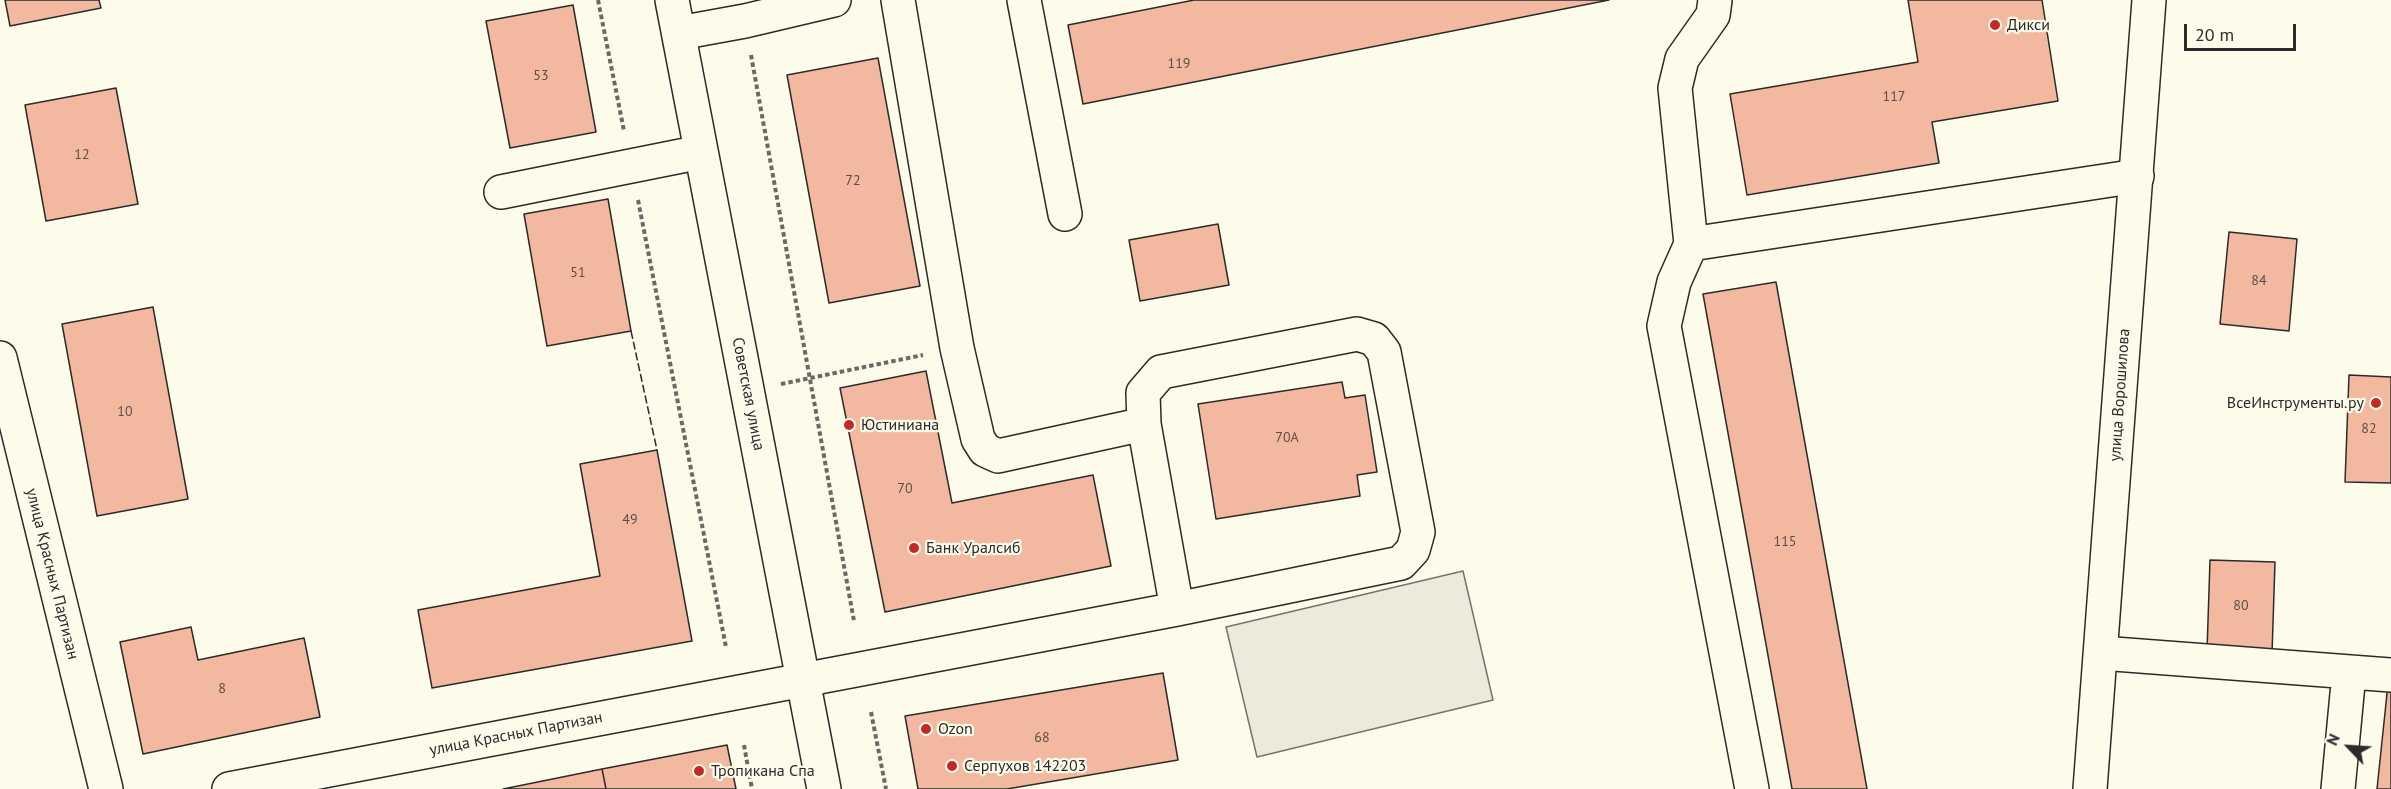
<!DOCTYPE html>
<meta charset="utf-8">
<style>
body{margin:0}
#map{position:relative;width:2391px;height:789px;overflow:hidden;background:#fdfbea;font-family:"PT Sans",sans-serif}
canvas{display:block}
.north{position:absolute;left:2319px;top:717px;width:60px;height:60px;-webkit-text-stroke:4px #fdfbea;paint-order:stroke;rotate:295deg;font-size:16px;font-weight:700;line-height:24px;text-align:center;color:#2b2b2b}
.north::after{content:'';display:block;margin:auto;width:21px;height:27px;background:#2b2b2b;clip-path:polygon(50% 0,100% 100%,50% 72%,0 100%)}
.scale{position:absolute;left:2184px;top:24px;width:112px;height:27px;box-sizing:border-box;border:3px solid #2b2b2b;border-top:0;padding-left:8px;font-size:18px;line-height:21px;white-space:nowrap;color:#2b2b2b;-webkit-text-stroke:4px #fdfbea;paint-order:stroke}
</style>
<div id="map">
<canvas width="2391" height="789"></canvas>
<div class="north">N</div>
<div class="scale">20 m</div>
</div>
<script>
const g = document.querySelector('canvas').getContext('2d');
g.lineJoin = 'round';
function fillPath(path, color) { g.fillStyle = color; g.fill(path, 'evenodd'); }
function trace(path, color, width, dash) { g.strokeStyle = color; g.lineWidth = width; g.lineCap = dash ? 'butt' : 'round'; g.setLineDash(dash || []); g.stroke(path); }
function write(font, color, halo, rows, align = 'center') {
  g.font = font + ' "PT Sans",sans-serif'; g.lineWidth = 4.5; g.setLineDash([]); g.textBaseline = 'middle'; g.strokeStyle = halo; g.fillStyle = color; for (const [text, x, y, turn = 0] of rows) {
    g.save(); g.translate(x, y); g.rotate((+turn || 0) * Math.PI / 180); g.textAlign = isNaN(turn) ? turn : align; if (halo) g.strokeText(text, 0, 0); g.fillText(text, 0, 0); g.restore();
  }
}
const parking = new Path2D(`
 M1463 571 1493 700 1257 757 1226 627Z`);
fillPath(parking, '#eceadb');
trace(parking, '#74746e', 1.5);
const building = new Path2D(`
 M5 0H99L101 8 10 26Z
 M1194 0H1609L1083 104 1068 25Z
 M1908 0H2042L2058 101 1932 122 1939 163 1747 195 1730 94 1918 62Z
 M573 5 596 132 510 148 486 21Z
 M878 58 920 286 829 303 787 75Z
 M116 88 138 204 46 221 25 105Z
 M608 199 631 331 547 346 524 214Z
 M1218 224 1229 285 1140 301 1129 240Z
 M2229 232 2297 239 2289 331 2220 324Z
 M1776 282 1867 789H1792L1703 294Z
 M153 307 188 499 97 516 62 324Z
 M926 371 952 503 1093 475 1111 566 885 612 840 388Z
 M2349 375 2391 377V483L2345 482Z
 M1342 382 1345 398 1365 395 1377 472 1357 475 1360 496 1216 519 1198 404Z
 M657 450 692 641 432 688 418 610 600 576 580 464Z
 M2210 560 2275 562 2272 654 2207 651Z
 M191 627 198 660 304 638 320 717 143 754 120 642Z
 M1163 673 1178 760 1007 789H918L905 716Z
 M2388 684H2391V789H2377Z
 M727 745 736 789H606L602 769Z
 M602 769 606 789H503Z`);
fillPath(building, '#f2b8a0');
trace(building, '#2b2b2b', 1.5);
const minor = new Path2D(`
 M672 0 824 789
 M898 0 957 348 978 439 985 450 998 456 1144 424 1177 609
 M1024 0 1065 214
 M1715 0 1713 15 1682 59 1675 88 1691 244 1674 282 1664 326 1752 789
 M679 33 745 21 834 0
 M501 192 701 152
 M1691 244 2137 176
 M0 358 106 789
 M2101 653 2391 675
 M229 789 1177 609 1401 563 1413 550 1418 532 1384 352 1374 339 1357 334 1161 372 1143 393 1144 424
 M2338 789 2349 673`);
const major = new Path2D(`
 M2090 789 2149 0`);
trace(minor, '#2b2b2b', 36);
trace(major, '#2b2b2b', 36);
trace(new Path2D(`
 M598 0 624 131
 M751 55 854 621
 M638 200 726 647
 M781 384 923 355
 M871 712 886 789
 M744 745 752 789`), '#6a6964', 4, [4.5, 3]);
trace(minor, '#fdfbea', 33);
trace(major, '#fdfbea', 33);
trace(new Path2D(`
 M631 331 657 450`), '#2b2b2b', 1.5, [8, 3]);
for (const [x, y, r, color] of [
 [1995,25,6,"#c62828"],
 [2376,403,6,"#c62828"],
 [849,425,6,"#c62828"],
 [914,548,6,"#c62828"],
 [926,729,6,"#c62828"],
 [952,766,6,"#c62828"],
 [699,771,6,"#c62828"]
]) { const dot = new Path2D(); dot.arc(x, y, r, 0, 2 * Math.PI); g.fillStyle = color; g.fill(dot); trace(dot, '#fdfbea', 2); }
write('14px', '#5d4e48', null, [
 ["119",1179,64],
 ["53",541,76],
 ["117",1894,97],
 ["12",82,155],
 ["72",853,181],
 ["51",578,273],
 ["84",2259,281],
 ["10",125,412],
 ["82",2369,429],
 ["70А",1287,438],
 ["70",905,489],
 ["49",630,520],
 ["115",1785,542],
 ["80",2241,606],
 ["8",222,689],
 ["68",1042,738]
]);
write('16px', '#2b2b2b', '#fdfbea', [
 ["Дикси",2007,25],
 ["ВсеИнструменты.ру",2364,403,"right"],
 ["Юстиниана",861,425],
 ["Банк Уралсиб",926,548],
 ["Ozon",938,729],
 ["Серпухов 142203",964,766],
 ["Тропикана Спа",711,771]
], 'left');
write('16px', '#2b2b2b', '#fdfbea', [
 ["Советская улица",748,394,79],
 ["улица Ворошилова",2120,395,-86],
 ["улица Красных Партизан",52,574,76],
 ["улица Красных Партизан",516,734,-11]
]);
</script>
